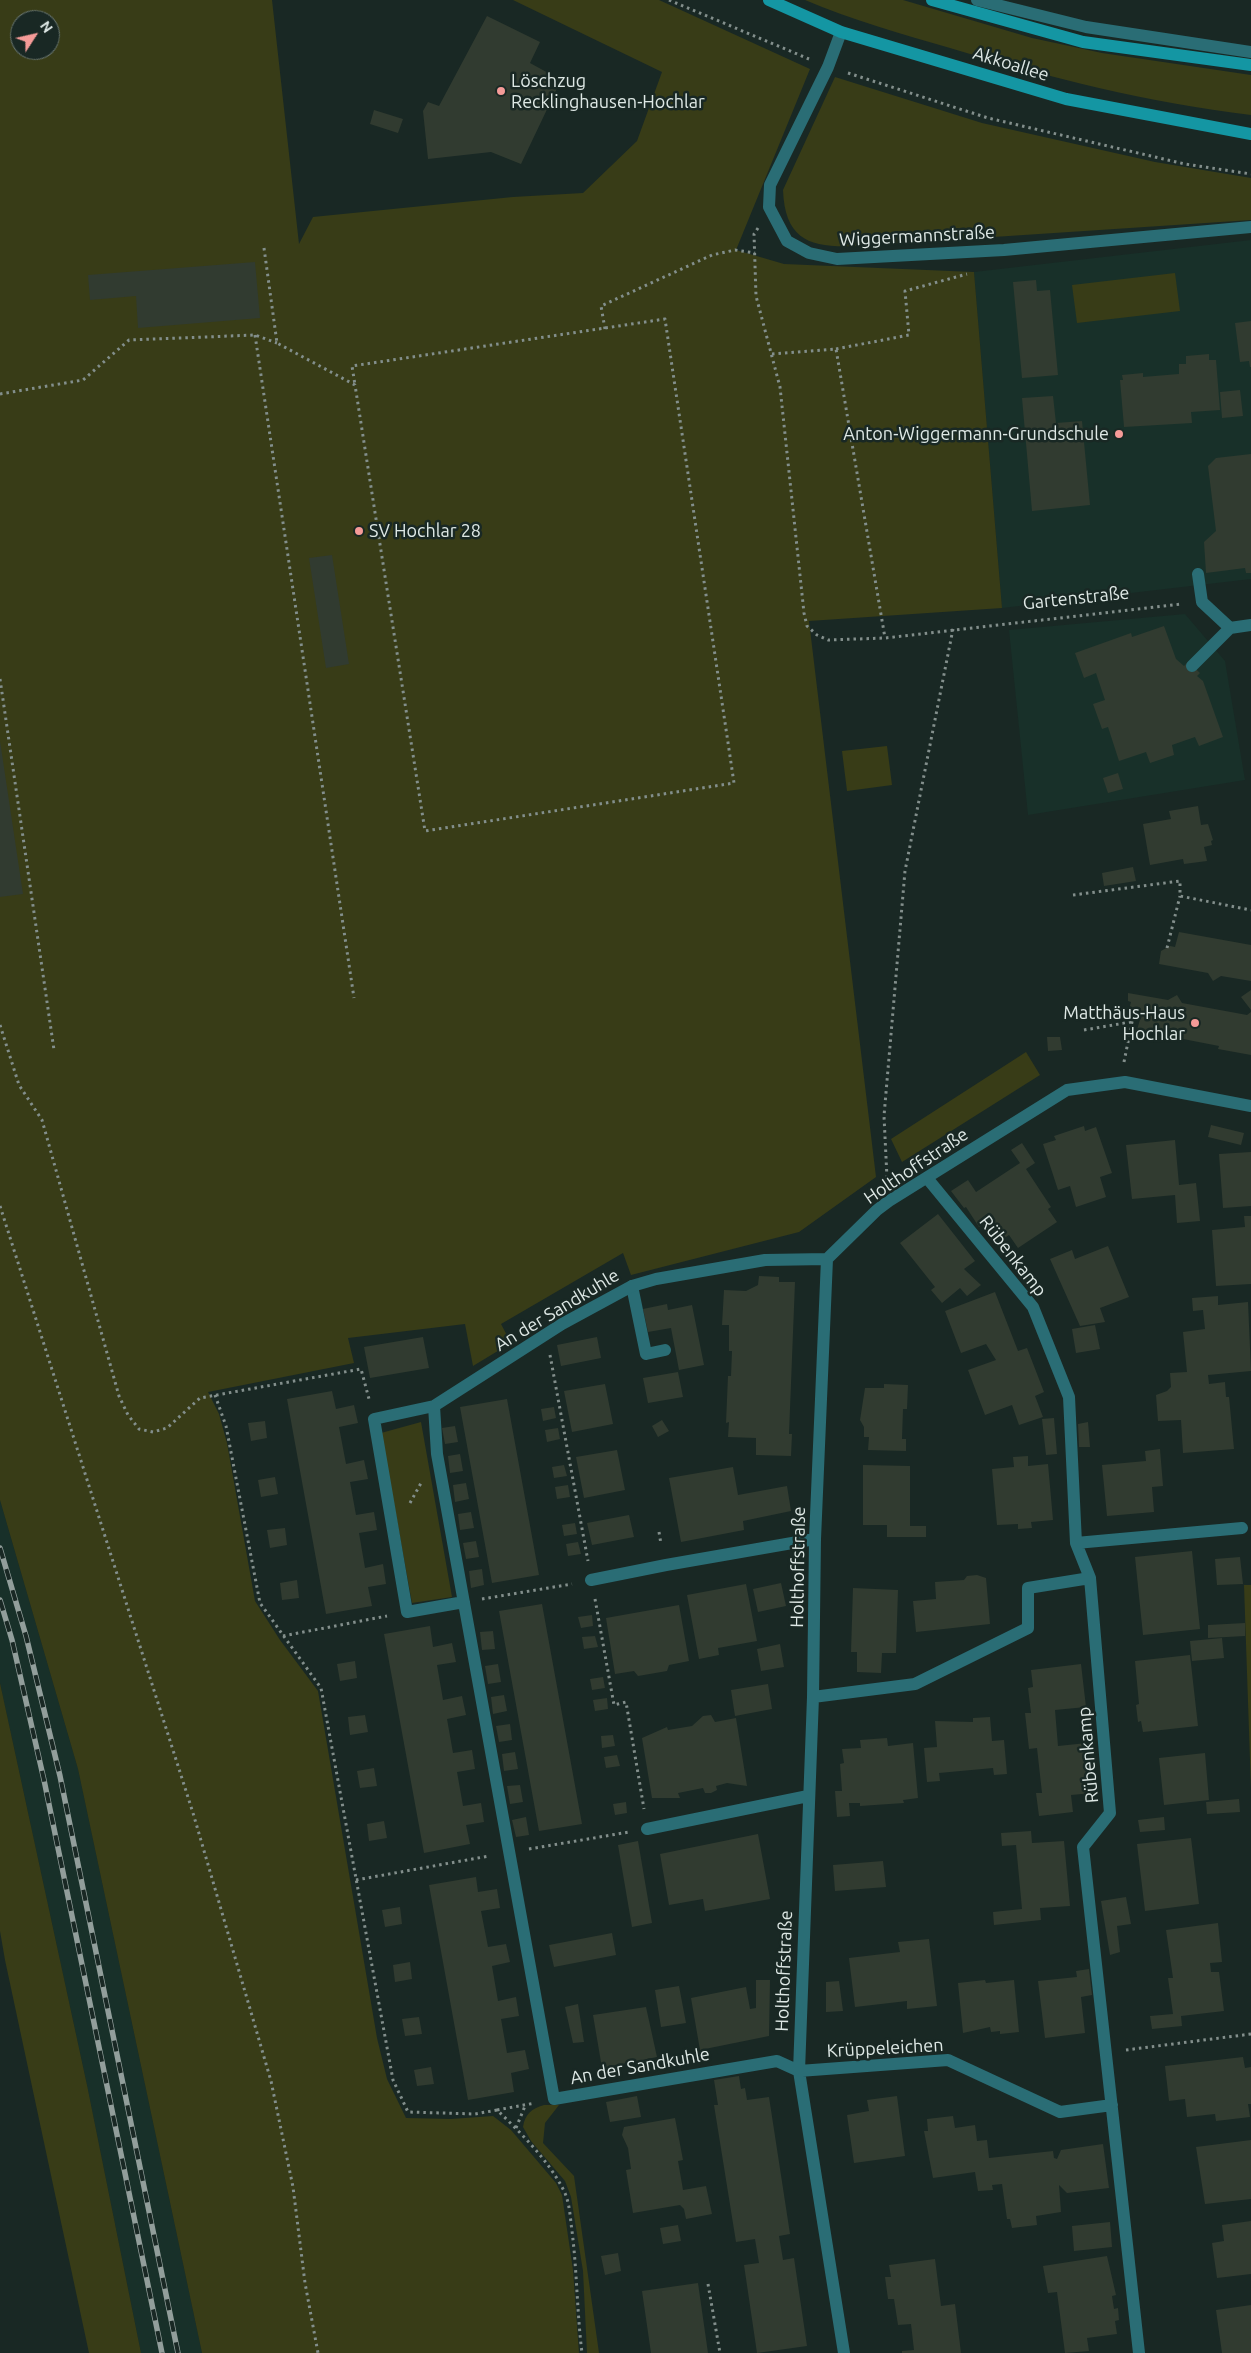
<!DOCTYPE html>
<meta charset="utf-8">
<style>
body{margin:0}
#map{position:relative;width:1251px;height:2353px;overflow:hidden;background:#192824;font-family:Ubuntu,sans-serif}
canvas{display:block}
.north{position:absolute;left:10px;top:10px;width:50px;height:50px;box-sizing:border-box;background:#192824;border:1px solid #687571;border-radius:50%;rotate:55deg;font-size:14px;font-weight:700;line-height:20px;text-align:center;color:#dee8e5}
.north::after{content:'';display:block;margin:auto;width:18px;height:22px;background:#f59b98;clip-path:polygon(50% 0,100% 100%,50% 72%,0 100%)}
</style>
<div id="map">
<canvas width="1251" height="2353"></canvas>
<div class="north">N</div>
</div>
<script>
const g = document.querySelector('canvas').getContext('2d');
g.lineJoin = 'round';
function fillPath(path, color) { g.fillStyle = color; g.fill(path, 'evenodd'); }
function trace(path, color, width, dash) { g.strokeStyle = color; g.lineWidth = width; g.lineCap = dash ? 'butt' : 'round'; g.setLineDash(dash || []); g.stroke(path); }
function write(font, color, halo, rows, align = 'center') {
  g.font = font + ' Ubuntu,sans-serif'; g.lineWidth = 5; g.setLineDash([]); g.textBaseline = 'middle'; g.strokeStyle = halo; g.fillStyle = color; for (const [text, x, y, turn = 0] of rows) {
    g.save(); g.translate(x, y); g.rotate((+turn || 0) * Math.PI / 180); g.textAlign = isNaN(turn) ? turn : align; if (halo) g.strokeText(text, 0, 0); g.fillText(text, 0, 0); g.restore();
  }
}
fillPath(new Path2D(`
 M1251 240V579L1002 608 974 272Z
 M1185 614 1225 661 1245 780 1028 815 1009 630Z
 M0 1500 78 1769 202 2353H141L87 2085 0 1683Z`), '#183029');
fillPath(new Path2D(`
 M0 0H272L299 244 313 217 513 197 583 193 637 141 662 72 513 0H659L810 69 736 250 784 264 974 272 1002 608 809 621 876 1177 799 1232 631 1275 623 1253 501 1324 511 1343 473 1366 465 1324 348 1338 354 1363 208 1392 219 1414 227 1443 255 1601 280 1640 318 1691 377 2038 387 2079 406 2118 451 2119 493 2116 511 2130 556 2183 562 2195 573 2270 579 2353H202L78 1769 0 1500ZM20 20H50V50H20Z
 M805 0H903L1032 38 1102 53 1251 75V115C1149 103 1048 77 950 48 902 34 852 20 805 0Z
 M835 77 982 123 1155 162 1251 178V220L857 246C811 248 785 241 783 190Z
 M1175 273 1180 311 1077 323 1072 285Z
 M887 746 892 785 847 791 842 751Z
 M1026 1052 1040 1075 902 1162 891 1139Z
 M421 1422 452 1597 412 1603 381 1433Z
 M1244 1585H1251V1789Z
 M0 1683 87 2085 141 2353H89L5 1960 0 1931Z
 M544 2105H559L545 2123 543 2143 574 2176 599 2353H587L583 2271 571 2197 565 2181 531 2141 523 2127C525 2114 531 2109 544 2105Z`), '#383c17');
fillPath(new Path2D(`
 M487 16 540 42 530 63 561 80 521 164 491 152 428 159 423 111 428 102 439 106Z
 M374 110 403 119 398 133 370 124Z
 M255 262 260 318 138 328 136 296 90 300 88 275Z
 M1036 280 1037 291 1050 290 1058 375 1022 378 1013 282Z
 M1251 321V367H1250L1249 361 1240 362 1235 323Z
 M1209 354V360H1216L1220 410 1191 412 1192 423 1124 427 1120 380H1123L1122 375 1143 373V377L1179 374V364H1186V356Z
 M1240 390 1243 416 1222 418 1220 392Z
 M1053 396 1056 423 1082 421 1090 505 1032 511 1022 398Z
 M1251 454V573H1246L1245 568 1206 573 1204 542 1216 531 1208 466 1216 458Z
 M332 555 349 664 326 668 309 558Z
 M1164 626 1176 659 1184 666 1188 662 1200 673 1197 676 1203 681 1223 737 1199 746 1195 737 1172 745 1174 755 1150 763 1146 752 1119 761 1108 727 1102 729 1093 704 1105 700 1096 673 1084 678 1075 653 1131 633 1132 637Z
 M0 741 23 894 0 897Z
 M1118 773 1123 789 1108 793 1103 778Z
 M1198 806 1201 825 1208 824 1213 840 1211 841 1212 845 1204 847 1207 861 1184 864 1183 859 1150 865 1143 824 1171 819 1169 811Z
 M1133 867 1136 881 1104 886 1102 873Z
 M1179 932 1251 945V981L1221 976 1213 981 1208 973 1159 964 1161 951 1170 946 1175 947Z
 M1251 990V1010L1241 997Z
 M1128 993 1168 1000 1177 995 1182 1003 1247 1015 1251 1012V1055L1218 1049 1219 1046 1137 1030 1141 1016H1137L1130 1006 1131 1002 1128 1001Z
 M1047 1037H1060L1062 1050 1048 1051Z
 M1211 1125 1244 1133 1241 1145 1208 1137Z
 M1084 1126 1085 1131 1096 1127 1112 1173 1100 1177 1106 1197 1076 1207 1070 1186 1058 1190 1043 1144 1056 1140 1054 1136Z
 M1175 1140 1179 1185 1196 1183 1200 1221 1177 1223 1175 1195 1132 1199 1126 1145Z
 M1022 1143 1035 1163 1026 1169 1051 1207 1048 1209 1057 1222 1018 1248 1009 1235 1003 1239 990 1220 979 1227 966 1207 964 1208 951 1191 968 1180 976 1192 1020 1163 1011 1150Z
 M1251 1152V1206L1223 1208 1219 1154Z
 M938 1214 975 1261 964 1269 981 1285 967 1296 960 1288 942 1303 931 1290 935 1287 900 1243Z
 M1244 1216H1251V1284L1216 1286 1212 1230 1245 1227Z
 M1108 1246 1129 1297 1100 1308 1105 1322 1080 1326 1050 1259 1072 1250 1075 1259Z
 M759 1276 779 1277V1282H795L789 1434H792L791 1456 756 1455V1438L728 1437 729 1422 726 1423 728 1376H731L732 1351H729V1325H722L724 1290 746 1291 758 1285Z
 M995 1292 1018 1351 1027 1348 1044 1392 1035 1396 1043 1417 1019 1425 1012 1405 985 1415 968 1370 996 1360 986 1344 961 1353 945 1311Z
 M1218 1296V1305L1248 1302 1251 1371 1208 1375 1209 1384 1225 1382 1226 1397H1229L1234 1449 1183 1453 1181 1420 1158 1421 1156 1395 1167 1391 1171 1387 1170 1373 1187 1372 1183 1332 1205 1329 1203 1310 1193 1311 1192 1298Z
 M667 1304 668 1310 692 1305 704 1365 679 1370 671 1328 648 1332 643 1309Z
 M1095 1325 1100 1349 1076 1353 1072 1329Z
 M423 1337 429 1368 370 1378 364 1347Z
 M597 1337 601 1358 561 1366 557 1345Z
 M678 1372 683 1397 648 1403 643 1378Z
 M605 1384 613 1424 572 1432 564 1391Z
 M884 1384 908 1385 907 1409H903L902 1439H906V1451L868 1450 869 1437H864V1427L860 1420 865 1388H884Z
 M332 1391 336 1409 354 1405 358 1423 339 1427 346 1464 364 1460 368 1479 350 1482 356 1515 374 1512 377 1530 359 1533 365 1568 383 1564 386 1584 368 1587 372 1606 326 1614 287 1399Z
 M507 1399 539 1575 492 1583 460 1407Z
 M554 1407 556 1418 543 1421 541 1409Z
 M1054 1418 1057 1454 1046 1455 1042 1419Z
 M662 1420 669 1431 658 1437 652 1426Z
 M265 1421 267 1438 251 1441 248 1423Z
 M1088 1422 1090 1447H1079L1078 1424Z
 M455 1426 458 1442 445 1444 442 1428Z
 M558 1428 560 1439 547 1442 545 1430Z
 M1160 1449 1163 1486 1152 1487 1154 1512 1107 1516 1102 1465 1146 1461 1145 1451Z
 M617 1450 625 1490 584 1498 576 1457Z
 M460 1454 463 1471 450 1473 448 1456Z
 M1028 1456V1466L1048 1464 1053 1520 1031 1522 1032 1528 1018 1529V1524L997 1525 992 1469 1014 1467 1013 1457Z
 M564 1465 567 1476 554 1478 552 1467Z
 M863 1465 910 1466V1526H926V1537H887V1525H863Z
 M733 1467 738 1495 787 1486 791 1511 743 1521 744 1530 681 1542 669 1478Z
 M275 1477 278 1494 261 1497 258 1480Z
 M466 1483 469 1499 455 1502 453 1485Z
 M568 1485 570 1497 557 1499 555 1487Z
 M471 1512 474 1528 460 1530 458 1514Z
 M629 1515 634 1537 592 1545 587 1523Z
 M575 1523 577 1534 564 1536 562 1525Z
 M285 1528 287 1545 270 1548 267 1530Z
 M476 1541 479 1557 466 1559 463 1543Z
 M578 1542 581 1554 568 1556 566 1544Z
 M1192 1551 1200 1629 1143 1635 1135 1557Z
 M1240 1557 1243 1584 1217 1585 1215 1559Z
 M482 1569 484 1585 471 1588 469 1571Z
 M977 1575 986 1578 990 1624 916 1632 913 1601 936 1599 935 1582 964 1580 967 1576Z
 M297 1580 299 1598 282 1600 280 1583Z
 M781 1583 786 1606 758 1612 753 1589Z
 M746 1584 757 1641 718 1648 719 1655 699 1659 687 1595Z
 M853 1588 898 1590 896 1653H882L881 1673 857 1672V1652H851Z
 M542 1604 582 1824 539 1831 499 1611Z
 M679 1605 689 1661 669 1665 667 1671 638 1676 634 1671 615 1674 606 1618Z
 M592 1615 593 1626 581 1628 578 1617Z
 M1245 1623V1636L1208 1638V1625Z
 M430 1626 433 1647 452 1643 456 1662 437 1665 443 1700 462 1696 466 1715 447 1719 453 1753 472 1750 475 1769 457 1772 463 1806 481 1803 484 1822 466 1825 470 1844 424 1853 384 1634Z
 M493 1631 495 1649 482 1650 480 1632Z
 M595 1636 598 1647 584 1649 582 1637Z
 M1222 1638 1224 1658 1192 1661 1190 1641Z
 M780 1644 784 1667 761 1671 757 1649Z
 M1190 1655 1198 1726 1143 1732 1141 1721 1138 1722 1136 1705 1139 1704 1135 1661Z
 M355 1661 357 1678 340 1681 337 1664Z
 M498 1664 501 1682 488 1684 485 1666Z
 M1081 1664 1086 1707 1055 1710 1058 1746 1087 1743 1093 1793 1071 1795 1073 1812 1039 1816 1036 1793H1042L1037 1748 1029 1749 1025 1713H1031L1028 1688 1033 1687 1031 1670Z
 M603 1677 605 1688 592 1690 590 1679Z
 M768 1684 772 1709 735 1716 731 1690Z
 M504 1695 507 1711 493 1714 491 1697Z
 M607 1698 608 1709 595 1711 593 1700Z
 M365 1715 368 1732 350 1735 348 1717Z
 M711 1715 715 1722 736 1718 747 1786 727 1783 716 1786 717 1790 711 1793H705L703 1788 678 1793 680 1798H652L642 1738 667 1727 668 1730 692 1726 703 1716Z
 M990 1717 992 1741 1004 1740 1007 1774 994 1775 993 1768 939 1773 940 1781 927 1782 924 1748 937 1747 935 1721 973 1722V1718Z
 M510 1724 512 1740 499 1742 496 1726Z
 M613 1735 615 1746 602 1748 601 1736Z
 M887 1738 888 1746 913 1743 918 1798 903 1800 904 1803 860 1806V1803H849L850 1816 837 1817 835 1791H842L840 1764 844 1763 842 1749 861 1748 860 1740Z
 M515 1752 518 1769 504 1771 502 1754Z
 M1205 1753 1209 1800 1164 1805 1159 1758Z
 M617 1755 620 1766 606 1768 604 1757Z
 M374 1768 377 1786 360 1788 357 1771Z
 M520 1785 523 1802 510 1804 507 1786Z
 M1239 1799 1240 1812 1207 1814 1206 1802Z
 M626 1802 627 1813 615 1815 613 1804Z
 M526 1817 529 1835 516 1837 512 1820Z
 M1164 1817 1165 1830 1140 1832 1138 1820Z
 M384 1821 387 1838 369 1841 367 1824Z
 M1031 1831 1032 1843 1064 1841 1070 1906 1040 1908 1041 1920 994 1925 993 1912 1022 1909 1016 1845 1002 1846 1001 1833Z
 M758 1834 770 1899 705 1911 703 1899 669 1905 660 1854Z
 M1191 1838 1199 1904 1145 1911 1137 1844Z
 M638 1841 652 1923 632 1927 618 1845Z
 M883 1861 886 1887 835 1891 833 1865Z
 M476 1877 478 1892 497 1889 500 1908 481 1911 488 1947 506 1944 510 1962 492 1966 498 2001 516 1997 519 2016 501 2019 507 2053 525 2050 529 2069 511 2073 514 2092 468 2100 429 1885Z
 M1126 1897 1131 1924 1117 1926 1120 1952 1110 1955 1101 1901Z
 M400 1907 402 1924 385 1927 382 1910Z
 M1218 1923 1222 1962 1210 1963 1211 1972H1219L1224 2011 1181 2016 1182 2026 1152 2029 1150 2016 1173 2014 1168 1978H1173L1166 1930Z
 M612 1933 616 1955 554 1967 549 1945Z
 M929 1939 937 2006 907 2009V2001L855 2007 849 1958 900 1952 898 1942Z
 M410 1962 412 1979 395 1982 393 1965Z
 M1089 1969 1092 1995 1081 1997 1085 2033 1045 2038 1038 1981 1077 1977 1076 1971Z
 M756 1980H770L769 2036 700 2050 691 1998 746 1987 750 2009 756 2008Z
 M985 1980 986 1983 1014 1980 1019 2032 1000 2034V2031L991 2032 990 2027 963 2033 958 1983Z
 M839 1981 843 2011 826 2012V1982Z
 M679 1986 686 2023 661 2027 655 1990Z
 M578 2004 584 2042 573 2043 565 2007Z
 M646 2007 657 2057 602 2068 593 2015Z
 M419 2017 422 2034 405 2036 402 2019Z
 M1243 2057 1245 2068 1251 2067V2104H1248L1250 2117 1216 2121 1215 2114 1187 2117 1185 2099 1169 2101 1165 2066Z
 M431 2067 434 2084 417 2086 414 2070Z
 M739 2076 741 2089 745 2088 747 2100 769 2097 790 2234 779 2236 783 2260 794 2258 807 2346 757 2353 744 2265 759 2263 755 2239 736 2242 714 2105H718L714 2080Z
 M637 2096 641 2117 610 2122 606 2102Z
 M897 2096 905 2156 854 2163 847 2115 869 2111 867 2100Z
 M953 2116 955 2128 975 2125 977 2141 987 2140 989 2158 1053 2151 1054 2158 1057 2159 1061 2150 1103 2144 1109 2188 1067 2193 1059 2185 1061 2212 1036 2216 1037 2225 1012 2228 1010 2219H1007L1002 2184 992 2185 993 2190 978 2191 975 2172 933 2178 924 2131H928L927 2119Z
 M675 2118 683 2160 678 2161 683 2190 706 2186 712 2214 686 2219 684 2209 680 2205 633 2213 626 2170 631 2169 628 2148 622 2135 624 2127Z
 M1251 2140V2199L1205 2204 1196 2147Z
 M1251 2221V2274L1217 2278 1212 2243 1224 2241 1222 2225Z
 M1110 2222 1112 2247 1074 2251 1072 2226Z
 M678 2225 681 2241 663 2244 660 2228Z
 M618 2253 621 2271 605 2275 601 2256Z
 M1107 2256 1116 2295 1112 2296 1114 2309 1118 2308 1119 2320 1115 2321 1117 2334 1087 2338 1089 2351 1065 2353 1057 2292 1048 2293 1043 2266Z
 M935 2259 941 2306 955 2304 961 2353H902V2351L914 2350 911 2324 898 2325 894 2299H888L885 2277H891L889 2265Z
 M698 2283 708 2353H651L642 2291Z
 M1251 2305V2353H1222L1216 2310Z`), '#313b30');
trace(new Path2D(`
 M669 0 809 59
 M848 73 988 118 1185 164 1251 174
 M758 228 754 234 756 296 780 387 804 613 807 626 817 635 828 640 885 638 1182 604
 M264 248 277 343 355 385 425 831 734 783 665 319 352 366 355 385
 M605 329 601 306 712 255 735 250 755 253
 M255 335 354 998
 M836 349 909 335 905 291 967 274
 M772 354 836 349 885 638
 M0 394 83 380 129 340 255 335 277 343
 M0 679 54 1050
 M1073 895 1180 881V896L1251 910
 M1167 948 1180 896
 M0 1025 19 1085 42 1120 119 1396 128 1415 139 1429 153 1432 167 1428 200 1398 361 1369 369 1399
 M1084 1030 1131 1022
 M1124 1062 1134 1012
 M887 1178 884 1116 905 871 953 629
 M0 1206 193 1813 271 2081 293 2187 305 2283 318 2353
 M550 1355 588 1561
 M215 1395 226 1426 260 1603 321 1688 393 2080 408 2112 475 2114 497 2110C521 2133 548 2160 563 2189 570 2202 570 2217 572 2231 577 2271 577 2313 582 2353
 M410 1503 421 1483
 M659 1532 661 1544
 M482 1599 572 1584
 M595 1599 614 1705 626 1702 644 1809
 M283 1636 387 1616
 M529 1849 629 1832
 M356 1880 489 1856
 M1126 2050 1251 2034
 M497 2110 535 2103
 M516 2128 525 2106
 M708 2284 720 2353`), '#838f8c', 3, [2.5, 4]);
trace(new Path2D(`
 M977 0 1086 27 1251 52
 M632 1286 646 1354 665 1350`), '#2a6d75', 12);
trace(new Path2D(`
 M841 32 828 67 770 185 769 207 787 241 809 253 837 259 1004 250 1251 227
 M1198 574 1202 602 1230 628 1251 625
 M1192 666 1230 628
 M927 1178 1033 1307 1069 1397 1076 1543 1090 1578 1110 1813 1083 1847 1139 2353
 M827 1259 765 1260 656 1279 632 1286 562 1324 434 1406 437 1454 554 2099 777 2061 799 2071 948 2060 1060 2112 1112 2105
 M434 1406 374 1419 407 1612 464 1602
 M1076 1543 1242 1528
 M591 1580 666 1565 815 1539
 M813 1697 915 1684 1028 1628V1588L1090 1578
 M647 1829 808 1796
 M844 2353 799 2071 813 1697 815 1539 827 1259 877 1210 889 1201 1067 1090 1125 1082 1251 1106`), '#2a6d75', 12);
trace(new Path2D(`
 M769 0 841 32 1066 99 1251 134
 M932 0 1083 42 1251 65`), '#1496a3', 12);
const rail = new Path2D(`
 M0 1548 26 1636 60 1776 178 2353
 M0 1600 12 1640 44 1780 162 2353`);
trace(rail, '#929e9b', 5.5);
trace(rail, '#192824', 4, [11]);
for (const [x, y, r, color] of [
 [501,91,5,"#f59b98"],
 [1119,434,5,"#f59b98"],
 [359,531,5,"#f59b98"],
 [1195,1023,5,"#f59b98"]
]) { const dot = new Path2D(); dot.arc(x, y, r, 0, 2 * Math.PI); g.fillStyle = color; g.fill(dot); trace(dot, '#192824', 2); }
write('18px', '#dee8e5', '#192824', [
 ["Akkoallee",1011,64,17],
 ["Wiggermannstraße",917,236,-3],
 ["Gartenstraße",1076,598,-6],
 ["Holthoffstraße",916,1166,-34],
 ["Rübenkamp",1013,1256,52],
 ["An der Sandkuhle",557,1310,-31],
 ["Holthoffstraße",798,1567,-89],
 ["Rübenkamp",1088,1755,-95],
 ["Holthoffstraße",784,1971,-88],
 ["Krüppeleichen",885,2048,-3],
 ["An der Sandkuhle",640,2066,-10]
]);
write('18px', '#dee8e5', '#192824', [
 ["Löschzug",511,81],
 ["Recklinghausen-Hochlar",511,102],
 ["Anton-Wiggermann-Grundschule",1109,434,"right"],
 ["SV Hochlar 28",369,531],
 ["Matthäus-Haus",1185,1013,"right"],
 ["Hochlar",1185,1034,"right"]
], 'left');
</script>
